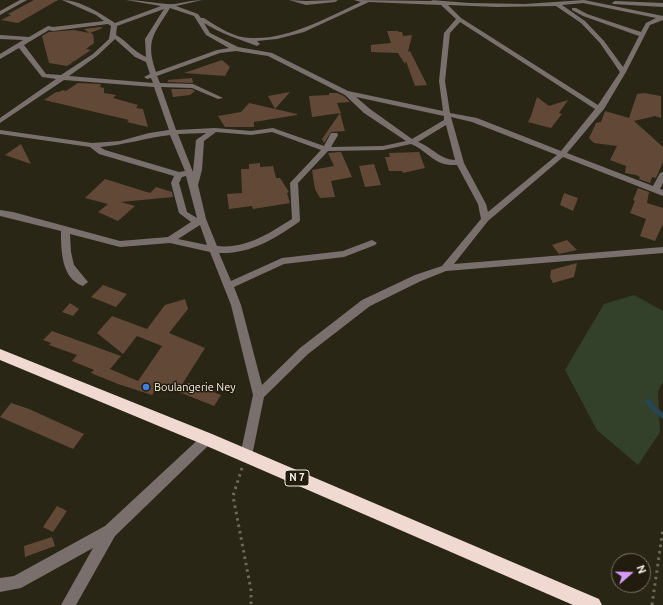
<!DOCTYPE html>
<style>
body{margin:0}
#map{position:relative;width:663px;height:605px;overflow:hidden;background:#2a2616;font-family:Ubuntu,sans-serif}
canvas{display:block}
.north{position:absolute;left:611px;top:553px;width:40px;height:40px;box-sizing:border-box;background:#211c0d;border:1px solid #757164;border-radius:50%;rotate:70deg;font-size:11px;font-weight:700;line-height:16px;text-align:center;color:#f3f0e6}
.north::after{content:'';display:block;margin:auto;width:14px;height:18px;background:#d69bfa;clip-path:polygon(50% 0,100% 100%,50% 72%,0 100%)}
</style>
<div id="map">
<canvas width="663" height="605"></canvas>
<div class="north">N</div>
</div>
<script>
const g = document.querySelector('canvas').getContext('2d');
g.lineJoin = 'round';
function fillPath(path, color) { g.fillStyle = color; g.fill(path, 'evenodd'); }
function trace(path, color, width, dash) { g.strokeStyle = color; g.lineWidth = width; g.lineCap = dash ? 'butt' : 'round'; g.setLineDash(dash || []); g.stroke(path); }
function write(font, color, halo, rows, align = 'center') {
  g.font = font + ' Ubuntu,sans-serif'; g.lineWidth = 3; g.setLineDash([]); g.textBaseline = 'middle'; g.strokeStyle = halo; g.fillStyle = color; for (const [text, x, y, turn = 0] of rows) {
    g.save(); g.translate(x, y); g.rotate((+turn || 0) * Math.PI / 180); g.textAlign = isNaN(turn) ? turn : align; if (halo) g.strokeText(text, 0, 0); g.fillText(text, 0, 0); g.restore();
  }
}
fillPath(new Path2D(`
 M634 295 663 311V381L658 392 660 432 638 465 597 430 565 370 604 304Z`), '#34412a');
trace(new Path2D(`
 M648 401 654 409 663 416`), '#254753', 5);
fillPath(new Path2D(`
 M34 0H58L18 23 1 20 11 15 8 14Z
 M100 27 103 28 90 33 93 34 94 43 86 49 91 50 67 66 49 63 42 36 49 32 74 30 89 33 84 29Z
 M387 31H398L399 32H402L403 36 412 35 408 52 410 51 427 85 415 86 406 61 405 64 398 53 371 52V45L391 43Z
 M222 60 230 67 225 76 184 73Z
 M192 78 193 83 168 82V80Z
 M78 83 101 84 100 87 104 88V93L116 95 113 98 138 105 136 108 143 109 148 127 127 122 129 120 44 100 56 92H59L63 90 66 91Z
 M171 89H192L195 91 190 95 173 97Z
 M290 92 275 109 268 96Z
 M329 93H337L344 96 350 102 337 103 341 113 312 117 309 96 329 95Z
 M644 93 661 96V118L655 116 634 121 663 147V162L656 178 652 177 650 183 639 179 640 177 636 175 625 173 626 166 610 160 617 146 594 143 589 138 596 123 601 122 605 111 629 118 637 94Z
 M537 97 549 106 568 100 559 113 562 114 551 128 528 122 531 116Z
 M249 103 297 114V115L254 122V127H225L218 116 241 112Z
 M340 113 345 131 331 132 324 143 322 139Z
 M21 144 31 164 5 155Z
 M341 152 352 177 331 181 335 197 320 198 315 189 312 170 334 166 328 153Z
 M419 152 425 168 403 173 402 171H389L385 157H390L389 153Z
 M260 163V167L273 166 276 178H280L289 192 287 193 290 203 253 209 252 206 229 209 227 194 242 193 241 169H249V164Z
 M374 164 381 185 365 187 359 166Z
 M105 179 150 193 156 187 172 192 173 197 121 202 135 206 118 221 98 212 108 204 85 198Z
 M638 188 649 192 647 203 663 208V224L655 241 640 236 646 219 630 213 635 201 633 200Z
 M564 193 578 198 573 211 560 205Z
 M567 240 577 250 559 254 552 245Z
 M577 263 574 277 553 283 550 277 551 270Z
 M103 285 127 294 116 307 91 297Z
 M185 299 188 309 169 333 205 348 181 386 189 383 221 395 214 406 159 384 152 395 118 384 91 373 94 370 72 361 77 355 49 345 51 343 43 340 52 331 121 356 110 369 138 381 162 346 137 336 123 354 97 333 112 316 147 329 165 305Z
 M70 303 79 309 73 316 62 312Z
 M11 403 29 409 84 434 73 449 0 417Z
 M57 506 67 511 53 532 43 527Z
 M52 537 55 546 25 557 24 546Z`), '#624837');
trace(new Path2D(`
 M242 468 233 496 251 590V605
 M652 605 663 528`), '#6d695b', 3, [2.5, 4]);
fillPath(new Path2D(`
 M20 0H27L0 15V11Z
 M62 0C80 0 100 13 115 23L161 6 126 0C140 0 153 3 167 4 178 5 190 0 202 0L176 6 198 14 201 18H204C218 27 234 38 251 38 288 40 328 17 361 2L354 0 433 1 431 0 469 3 525 4 584 0 663 16V20L650 25 626 72 604 109 567 153 653 186 660 173 663 172V183L660 189 663 190V196L563 157 488 221 454 264 663 247V253L446 271 421 281 370 306 308 354 264 397 252 456 250 460 246 462 242 460 240 456 253 395 231 305 210 252 170 243 120 247 70 234 71 252 74 265 88 282 83 286C61 279 61 249 61 231L0 216V210L13 212 120 241 168 237 191 222 179 213 171 183 174 176 99 154 90 147 0 134V130L92 143 120 141 149 133 169 130 154 87 64 80 0 123V118L56 79 42 77 19 48 0 59V54L23 40 0 39V35L29 37 48 26 53 27 104 21 96 15ZM369 2 441 5 456 19 444 33 439 81 443 111 348 91 272 53 238 47 210 33 204 23C221 34 239 39 257 46L260 44 257 41 277 39 304 32ZM583 3 656 18 646 23 641 32 587 14 576 8H572V10L583 16 639 36 623 67 604 41 585 21 562 5ZM448 5 497 7 556 6 581 23 600 43 620 72 598 105 461 18ZM170 8 194 16 206 35 229 48 217 50 156 72C145 40 154 34 170 8ZM164 9 145 39 146 57C134 52 127 41 116 35L117 26ZM460 22 595 109 561 151 477 118 450 113 445 81 450 33ZM108 24 111 26 109 39 93 54 61 75 46 74 24 45 49 30 53 31ZM115 39 135 57 146 62 150 74 144 77 147 79 151 78 153 83 69 76 97 56ZM236 51 268 56 345 95 364 113 406 141 383 146 331 147 338 135 337 133H331L324 146 273 128 251 131 215 128 176 130 161 87 192 88 218 99 223 98 193 84 160 83 157 76 220 53ZM356 97 444 116V120L412 139 370 109ZM451 117 472 122 557 155 488 212 486 204 464 163ZM446 125 455 160C439 159 432 147 418 142ZM216 132 251 135 272 132 321 150 290 183 292 219C268 234 246 249 217 246L206 219 198 185 202 170 204 141ZM206 133 196 140 193 172 178 134ZM170 135 185 171 179 172 105 150 100 147C124 145 146 138 170 135ZM411 144C424 149 432 161 444 164 448 165 453 165 457 165L478 204 481 219 442 266 415 275 362 300 300 348 262 385 241 305 234 287 284 264 344 257 375 245 377 243 372 240 343 251 282 258 231 281 219 253C251 254 274 239 299 222L300 220 298 183 328 151 383 150ZM186 176 197 218 187 212 179 183 182 177ZM200 225 207 245 178 239Z
 M289 0 306 1 338 0 335 2 306 5Z
 M615 1 663 3V7L613 4 612 3Z
 M207 433 211 435 213 439 211 443 115 536 76 605H61L93 548 21 588 0 592V578L14 576 105 526 203 435Z`), '#79706d');
fillPath(new Path2D(`
 M0 349 212 434 599 599 602 605H573L202 444 0 360Z`), '#efd9d1');
for (const [x, y, r, color] of [
 [146,387,4,"#3f7fe0"]
]) { const dot = new Path2D(); dot.arc(x, y, r, 0, 2 * Math.PI); g.fillStyle = color; g.fill(dot); trace(dot, '#211c0d', 1.5); }
for (const [x, y, w] of [
 [297,478,24]
]) { const box = new Path2D(); box.roundRect(x - w / 2, y - 8, w, 16, 3); g.fillStyle = '#211c0d'; g.fill(box); trace(box, '#f3f0e6', 1); }
write('bold 10px', '#f3f0e6', null, [
 ["N 7",297,478]
]);
write('11px', '#f3f0e6', '#211c0d', [
 ["Boulangerie Ney",154,387]
], 'left');
</script>
